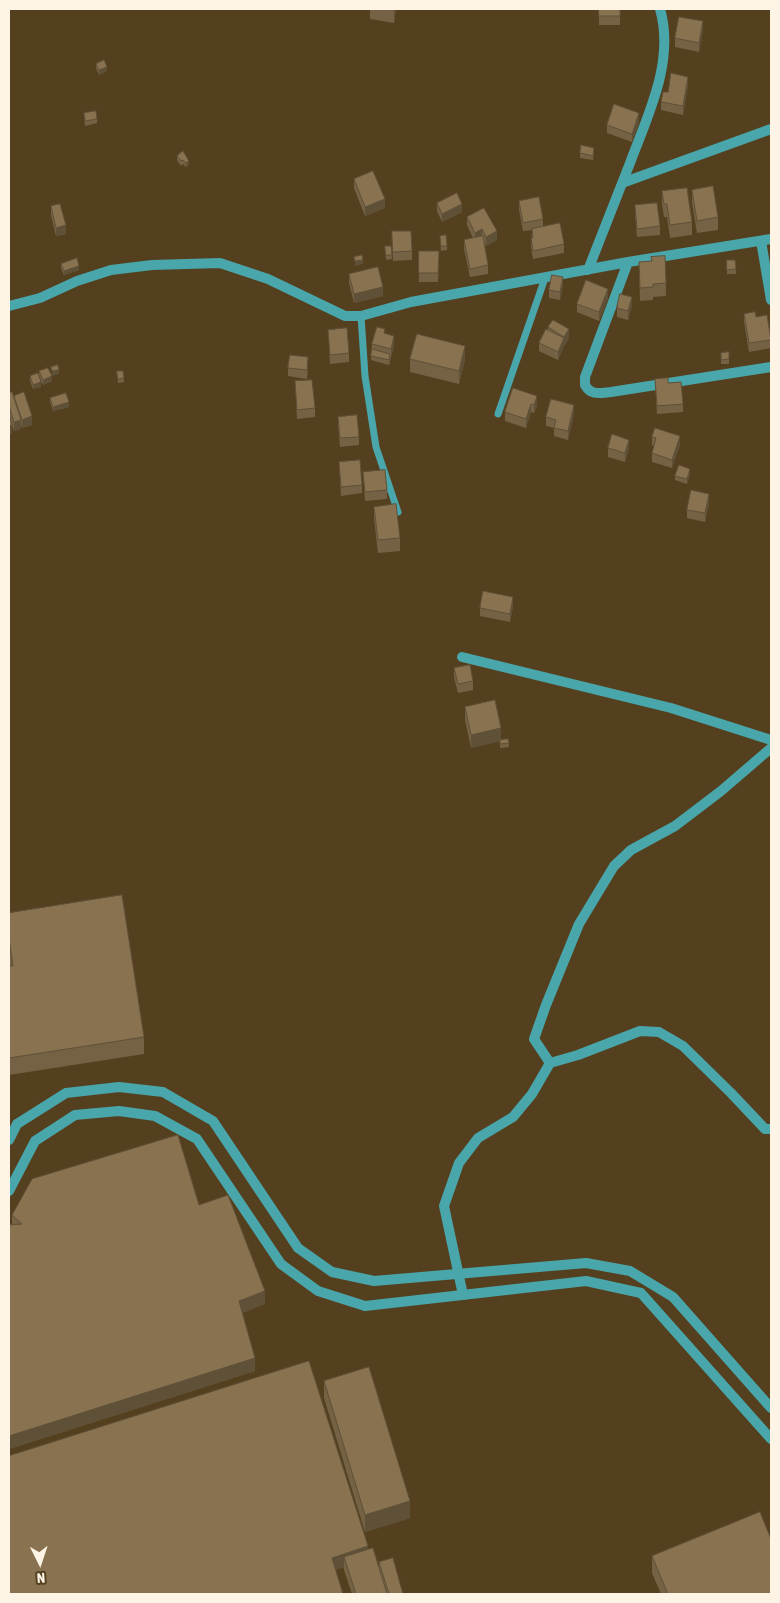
<!DOCTYPE html>
<style>
body{margin:0}
#map{position:relative;width:780px;height:1603px;overflow:hidden;background:#54401f;font-family:"Asap Condensed",sans-serif}
canvas{display:block}
.frame{position:absolute;inset:0;border:10px solid #fdf4e5;pointer-events:none}
.north{position:absolute;left:15px;top:1538px;width:50px;height:50px;-webkit-text-stroke:4px #54401f;paint-order:stroke;rotate:176deg;font-size:14px;font-weight:700;line-height:20px;text-align:center;color:#fdf4e5}
.north::after{content:'';display:block;margin:auto;width:18px;height:22px;background:#fdf4e5;clip-path:polygon(50% 0,100% 100%,50% 72%,0 100%)}
</style>
<div id="map">
<canvas width="780" height="1603"></canvas>
<div class="frame"></div>
<div class="north">N</div>
</div>
<script>
const g = document.querySelector('canvas').getContext('2d');
g.lineJoin = 'round';
function trace(path, color, width, dash) { g.strokeStyle = color; g.lineWidth = width; g.lineCap = dash ? 'butt' : 'round'; g.setLineDash(dash || []); g.stroke(path); }
function fillPath(path, color) { g.fillStyle = color; g.fill(path, 'evenodd'); }
trace(new Path2D(`
 M361 316 365 376 376 447 398 512
 M498 414 545 278`), '#49a6aa', 7);
trace(new Path2D(`
 M622 183 771 129
 M761 241 771 300
 M628 262 585 377V385C591 396 600 393 611 392L771 367
 M588 270C602 234 616 199 630 163 648 115 675 61 660 9
 M9 306 40 298 77 281 111 270 152 265 220 263 268 279 345 316H361L411 302 628 262 771 239
 M462 657 671 708 771 740
 M550 1063 578 1055 640 1031 659 1032 683 1046 731 1093 765 1129H771
 M463 1295 444 1206 459 1163 478 1138 513 1117 532 1094 550 1063 534 1039 546 1005 579 924 614 866 631 850 675 826 721 791 771 748`), '#49a6aa', 10);
trace(new Path2D(`
 M9 1140 17 1124 66 1093 119 1087 163 1092 213 1121 298 1248 332 1272 374 1281 586 1263 630 1271 673 1297 771 1408
 M9 1191 35 1141 75 1115 119 1111 155 1116 197 1139 281 1264 318 1291 365 1306 586 1281 641 1293 771 1439`), '#49a6aa', 10);
fillPath(new Path2D(`
 M370 9H396L394 23 370 19Z
 M599 9H620V25H599Z
 M703 30 699 52 675 47V38Z
 M96 64 107 71 99 75 96 68Z
 M688 85 683 115 661 110V102L668 92Z
 M84 113 97 119V123L85 126Z
 M639 122 632 142 607 133V125Z
 M594 152 593 160 580 158V153Z
 M177 156 189 161V165L186 167 183 164 181 166 177 160Z
 M354 179 385 208 365 216 354 188Z
 M692 190 718 217V230L697 233 692 203Z
 M662 191 692 222V235L670 238 667 217H664L662 204Z
 M519 201 543 219V226L564 244V253L533 259 531 247 532 230 523 231 519 210Z
 M437 203 462 212 442 222 437 211Z
 M635 205 660 226V235L637 237 635 214Z
 M51 206 66 234 56 236 51 215Z
 M467 217 497 240 486 246 484 241 488 265V274L470 277 464 249V240L473 238 467 225Z
 M392 231 412 251V260L393 261Z
 M440 236 447 246V250L441 251Z
 M385 246H391L392 259 386 260Z
 M419 251H439L438 282H419Z
 M727 260H735L736 274H727Z
 M651 261 666 283V296L653 297V300L640 301 639 262Z
 M61 264 79 270 64 275 61 268Z
 M349 274 383 296 354 303 349 283Z
 M563 285 560 300 549 298V290Z
 M608 298 599 321 577 312V304Z
 M632 305 628 320 617 317V308Z
 M744 314 756 317 771 340V348L749 352 744 322Z
 M548 327 569 338 564 346 558 360 539 351V343L548 330Z
 M328 330 349 353V362L330 364Z
 M385 334 394 345 389 365 371 360 372 344Z
 M729 352V364H721V353Z
 M410 359H465L459 384 410 372Z
 M308 366 307 379 288 376V368Z
 M39 371 52 381 43 385 39 376Z
 M117 371H123L124 382 118 383Z
 M30 376 41 387 33 389 30 381Z
 M655 379 668 383 683 404V412L657 414Z
 M295 381 315 408V417L297 419Z
 M513 388 537 405 534 413 531 412 526 428 505 421V412Z
 M9 393 14 399V396L32 425 22 428 21 425V429L14 431 12 425V433L9 434Z
 M50 398 69 407 53 411 50 402Z
 M574 414 568 440 554 436V428L546 426V417Z
 M338 417 359 437V445L340 447 338 426Z
 M652 437 680 445 672 468 652 462V453L654 446 652 445Z
 M608 448H629L625 462 608 457Z
 M339 462 362 485V493L341 496Z
 M363 472 387 490V499L365 501Z
 M690 473 687 484 675 480V476Z
 M709 503 705 522 687 518V510Z
 M374 507 400 538V551L378 553 374 519Z
 M513 606 510 622 480 616V608Z
 M454 668 473 681V690L458 693 454 677Z
 M465 707 501 740 508 739 509 747 500 748V741L471 748 465 720Z
 M9 913 144 1037V1054L9 1075V966H10L9 955Z
 M199 1205 265 1304 242 1313 255 1371 9 1449V1225L12 1224V1215Z
 M324 1381 410 1518 365 1532 324 1398Z
 M368 1549 379 1568V1562L403 1594H352L344 1570V1567L335 1570 9 1594Z
 M652 1556 771 1594H661L652 1573Z`), '#756245');
fillPath(new Path2D(`
 M394 9H396L394 23Z
 M703 21V30L699 52V43Z
 M107 67V71L99 75V70Z
 M688 77V85L683 115V106Z
 M639 113V122L632 142V134Z
 M189 161V165L186 167V163Z
 M385 199V208L365 216V207Z
 M462 204V212L442 222V214Z
 M66 225V234L56 236V228Z
 M482 229V238L475 241V233Z
 M497 231V240L486 246V237Z
 M363 260V264L355 266V261Z
 M79 266V270L64 275V271Z
 M563 277V285L560 300V292Z
 M383 287V296L354 303V294Z
 M608 289V298L599 321V312Z
 M632 297V305L628 320V311Z
 M569 329V338L564 346 558 360V352L564 337Z
 M394 336V345L391 357V349Z
 M465 346V359L459 384V371Z
 M308 357V366L307 379V370Z
 M59 370V374L52 376V371Z
 M52 376V381L43 385V380Z
 M41 382V387L33 389V385Z
 M537 396V405L534 413V405Z
 M69 402V407L53 411V407Z
 M531 404V412L526 428V419Z
 M574 405V414L568 440V431Z
 M32 416V425L22 428V420Z
 M21 420V429L14 431V422Z
 M12 425V433L9 434V426Z
 M680 436V445L672 468V460Z
 M629 440V448L625 462V453Z
 M690 469V473L687 484V479Z
 M709 494V503L705 522V513Z
 M513 597V606L510 622V614Z
 M501 728V741L471 748V735Z
 M265 1291V1304L239 1314V1301Z
 M255 1358V1371L9 1449V1436Z
 M410 1501V1518L365 1532V1515Z
 M368 1546V1559L344 1557V1567L332 1571V1558Z`), '#5f5038');
const building = new Path2D(`
 M599 9H620V16H599Z
 M679 17 703 21 699 43 675 38Z
 M104 60 107 67 99 70 96 64Z
 M671 73 688 77 683 106 661 102 663 92H668Z
 M614 104 639 113 632 134 607 125Z
 M96 111 97 119 85 121 84 113Z
 M581 145 594 148 593 156 580 153Z
 M183 151 189 161 186 163 183 160 181 161 177 156Z
 M373 171 385 199 365 207 354 179Z
 M713 186 718 217 697 221 692 190Z
 M687 188 692 222 670 225 667 204H664L662 191Z
 M457 193 462 204 442 214 437 203Z
 M539 197 543 219 523 223 519 201Z
 M657 203 660 226 637 229 635 205Z
 M60 204 66 225 56 228 51 206Z
 M484 208 497 231 486 237 482 229 475 233 467 217Z
 M560 223 564 244 533 251 531 238H533L532 229Z
 M392 231H411L412 251 393 252Z
 M446 235 447 246H441L440 236Z
 M483 236 488 265 470 269 464 240Z
 M385 246H391L392 255H386Z
 M419 251H439L438 273H419Z
 M362 255 363 260 355 261 354 257Z
 M665 256 666 283 653 284V287L640 288 639 262 652 261 651 257Z
 M77 258 79 266 64 271 61 264Z
 M727 260H735L736 269 727 270Z
 M378 267 383 287 354 294 349 274Z
 M552 275 563 277 560 292 549 290Z
 M586 280 608 289 599 312 577 304Z
 M620 294 632 297 628 311 617 308Z
 M755 312 756 317 767 315 771 340 749 343 744 314Z
 M553 320 569 329 564 337 548 327Z
 M377 327 385 329 384 333 394 336 391 349 372 344Z
 M347 328 349 353 330 355 328 330Z
 M546 329 564 338 558 352 539 343Z
 M417 334 465 346 459 371 410 359Z
 M372 349 390 354 389 360 371 356Z
 M729 352V359L721 360V353Z
 M290 355 308 357 307 370 288 368Z
 M58 365 59 370 52 371 51 367Z
 M48 368 52 376 43 380 39 371Z
 M117 371H123L124 378 118 379Z
 M38 373 41 382 33 385 30 376Z
 M668 378V383L681 382 683 404 657 406 655 379Z
 M312 380 315 408 297 410 295 381Z
 M513 388 537 396 534 405 531 404 526 419 505 412Z
 M12 392 21 420 14 422 9 406V393Z
 M24 392 32 416 22 420 14 396Z
 M66 393 69 402 53 407 50 398Z
 M551 399 574 405 568 431 554 428 556 420 546 417Z
 M9 414 12 425 9 426Z
 M357 415 359 437 340 438 338 417Z
 M655 428 680 436 672 460 652 453 656 438 652 437Z
 M612 434 629 440 625 453 608 448Z
 M360 460 362 485 341 487 339 462Z
 M679 465 690 469 687 479 675 476Z
 M385 470 387 490 365 492 363 472Z
 M691 490 709 494 705 513 687 510Z
 M396 504 400 538 378 540 374 507Z
 M483 591 513 597 510 614 480 608Z
 M470 665 473 681 458 684 454 668Z
 M495 700 501 728 471 735 465 707Z
 M508 739 509 743 500 744V740Z
 M122 895 144 1037 9 1058V966H13L9 938V913Z
 M178 1135 199 1205 228 1195 265 1291 239 1301 255 1358 9 1436V1225L22 1224 12 1215 32 1179Z
 M309 1361 368 1546 332 1558 343 1594H9V1456Z
 M369 1367 410 1501 365 1515 324 1381Z
 M760 1512 771 1539V1594H668L652 1556Z
 M373 1548 387 1594H356L344 1557Z
 M393 1558 403 1594H389L379 1562Z`);
fillPath(building, '#887250');
trace(building, '#5f5038', 1);
</script>
